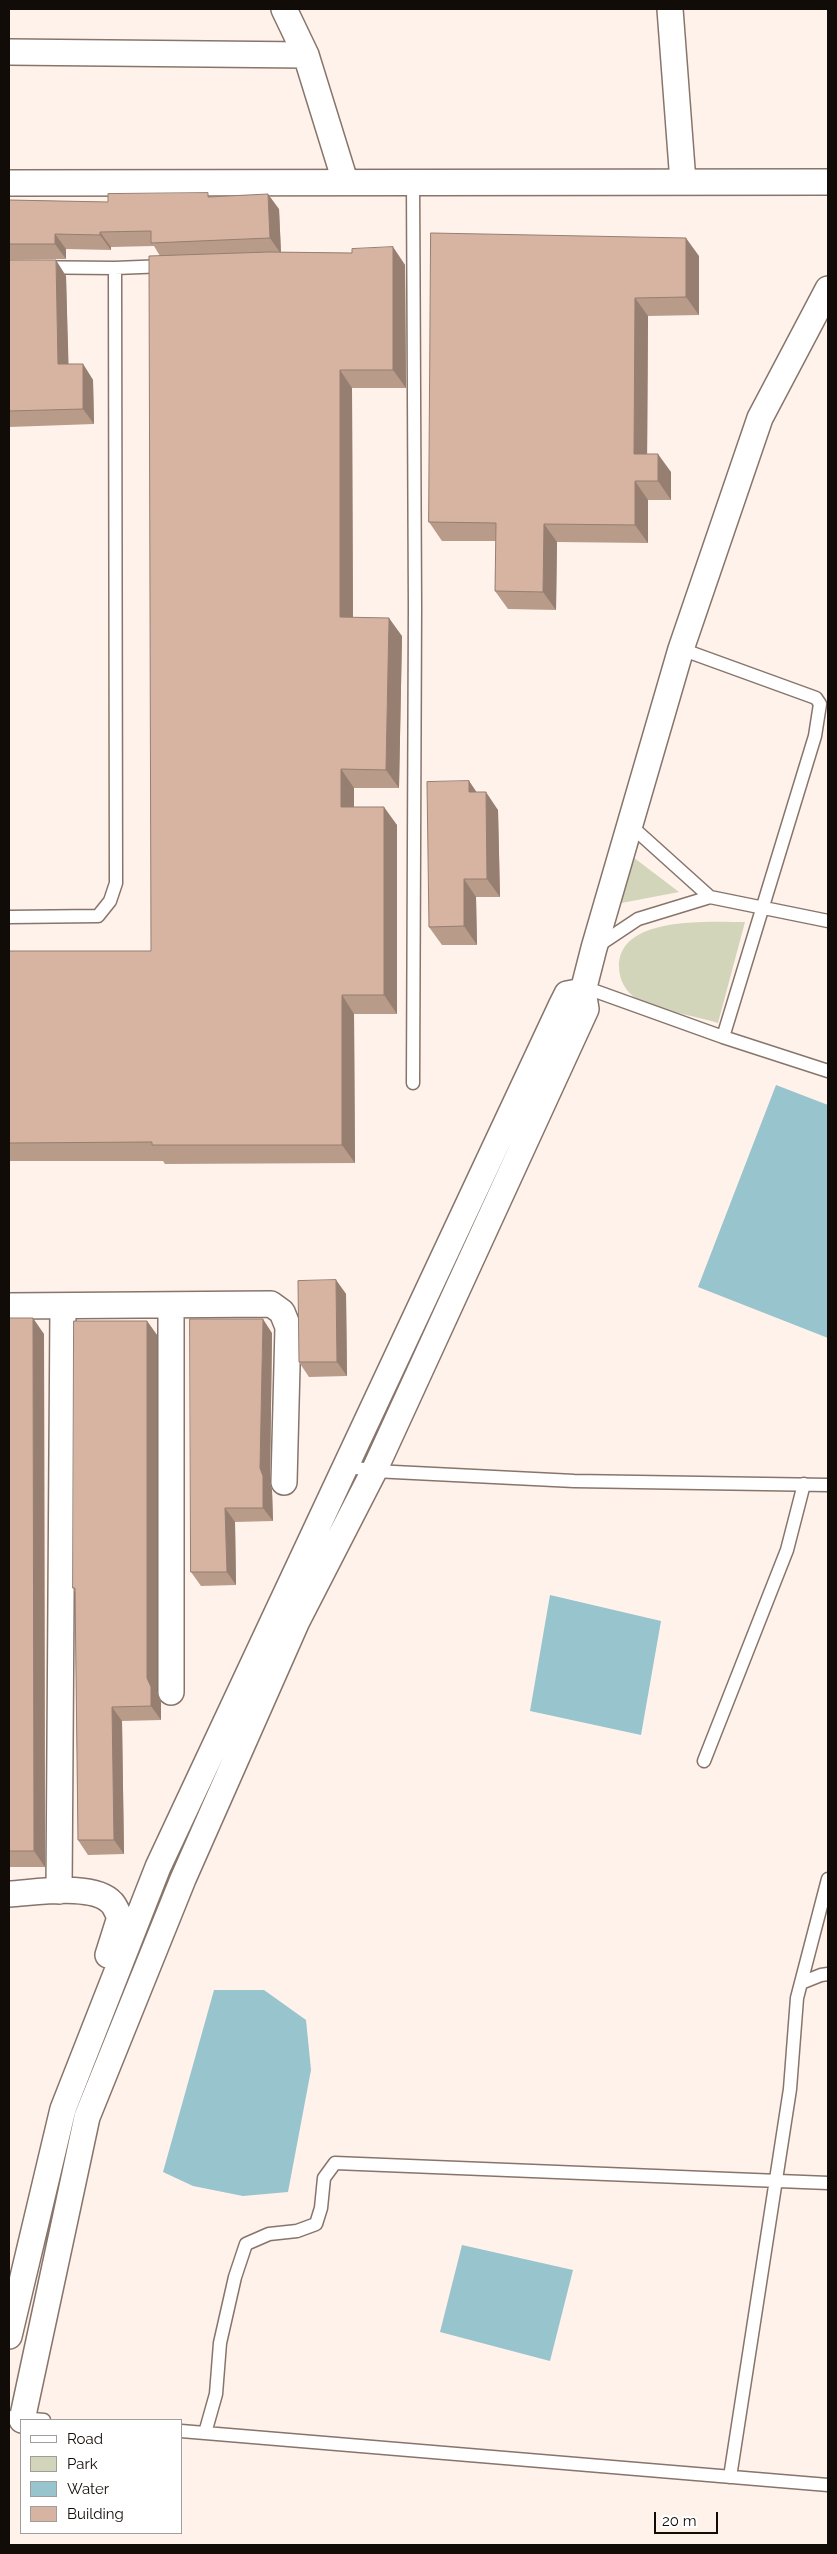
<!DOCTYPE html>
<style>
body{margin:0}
#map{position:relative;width:837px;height:2554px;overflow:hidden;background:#fef2eb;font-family:Raleway,sans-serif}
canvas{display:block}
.frame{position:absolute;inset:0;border:10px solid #120c08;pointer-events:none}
.legend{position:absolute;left:20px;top:2419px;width:162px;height:115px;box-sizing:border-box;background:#fff;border:1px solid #a09e9c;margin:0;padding:6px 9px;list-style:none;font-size:15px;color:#120c08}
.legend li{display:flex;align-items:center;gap:10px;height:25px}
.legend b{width:25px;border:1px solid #a09e9c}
.scale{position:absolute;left:654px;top:2512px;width:64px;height:22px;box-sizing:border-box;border:2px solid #120c08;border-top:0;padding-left:6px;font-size:15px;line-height:18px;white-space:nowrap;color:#120c08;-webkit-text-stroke:4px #fff;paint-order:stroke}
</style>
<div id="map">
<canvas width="837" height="2554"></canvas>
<div class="frame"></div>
<ul class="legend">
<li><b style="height:6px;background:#fff"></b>Road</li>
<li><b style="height:14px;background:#d2d5ba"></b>Park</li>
<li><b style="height:14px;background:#97c4cd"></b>Water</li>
<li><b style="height:14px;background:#d7b4a1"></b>Building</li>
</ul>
<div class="scale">20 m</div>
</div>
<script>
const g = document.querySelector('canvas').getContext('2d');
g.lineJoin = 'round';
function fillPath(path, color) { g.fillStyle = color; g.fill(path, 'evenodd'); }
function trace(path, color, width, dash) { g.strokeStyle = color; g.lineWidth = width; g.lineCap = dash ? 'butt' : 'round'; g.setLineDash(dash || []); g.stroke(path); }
fillPath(new Path2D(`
 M629 854 679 892 611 905Z
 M745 922 718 1023C698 1017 652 1008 637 999 626 992 619 980 619 967 618 915 711 922 745 922Z`), '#d2d5ba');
fillPath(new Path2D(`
 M776 1085 828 1105V1338L698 1287Z
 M550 1595 661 1621 641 1735 530 1711Z
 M214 1990H264L306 2020 311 2070 288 2192 243 2196 193 2186 163 2172Z
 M462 2245 573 2270 550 2361 440 2332Z`), '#97c4cd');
const lane = new Path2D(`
 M9 267 115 268 116 883 110 901 98 916 9 917
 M115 268 166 266
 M681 649 816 698 820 704 815 736 723 1037
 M630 825 710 897 828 921
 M596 947 638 919 710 897
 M584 987 723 1037 828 1071
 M413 1083 415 608 413 181
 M346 1466 374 1471 574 1481 828 1485
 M704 1761 787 1550 804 1484
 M801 1983 821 1975 828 1974
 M9 2417 44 2420
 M181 2431 828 2485
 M205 2433 216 2394 220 2343 235 2277 246 2244 269 2234 297 2231 316 2224 321 2208 324 2178 335 2163 828 2183
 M730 2477 790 2089 797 1998 828 1879`);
const street = new Path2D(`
 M284 9 306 55 345 181
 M670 9 683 182
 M9 52 306 55
 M9 183 828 182
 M9 1306 271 1304 282 1312 288 1327 284 1482
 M171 1692V1305
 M59 1891 63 1306
 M9 1894C33 1893 94 1882 112 1903 115 1906 117 1912 120 1917L108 1955
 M9 2336 63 2109 158 1867 562 1004 567 994 583 991
 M22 2420 87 2117 183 1879 297 1621 374 1471 586 1009 583 991 594 948 681 649 760 418 828 289`);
trace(lane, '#87756b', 15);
trace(street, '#87756b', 28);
trace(lane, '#fff', 12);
trace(street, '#fff', 25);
fillPath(new Path2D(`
 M211 197 279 209 281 252 352 253 393 247 405 265 406 388H352L353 618 402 636 399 788H354V807L397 825V1014H354L355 1163 165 1164 163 1161H9V951H151L160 256 154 246 111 247V250L66 249V259H9V200L108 202Z
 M431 233 699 256V315L648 316 647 454 671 472V500H648V543L557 542 556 610 508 609 495 591 496 541H442L429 522Z
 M9 260 66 276 68 364H83L93 380 94 424 9 427Z
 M469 781 476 792 498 810 500 897H476L477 945H442L429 927Z
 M336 1280 346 1294 347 1376 309 1377 299 1362Z
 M9 1318 44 1334 45 1867H9Z
 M147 1321 157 1335V1692L161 1701V1720L122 1721 124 1854 88 1855 78 1840 75 1592 73 1588Z
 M272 1333 270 1482 272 1490 273 1521 235 1522 236 1585 201 1586 191 1572Z`), '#b99b8a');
fillPath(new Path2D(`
 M268 194 279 209 281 254 270 238Z
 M100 232 111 247V250L100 235Z
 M55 234 66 249V259L55 244Z
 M686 238 699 256V315L686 297Z
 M393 247 405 265 406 388 393 370Z
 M56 260 66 276 69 380 58 364Z
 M635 298 648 316 647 472 634 454Z
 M83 364 93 380 94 424 83 409Z
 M340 370 352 388 353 635 340 617Z
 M658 454 671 472V500L658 481Z
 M635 481 648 500V543L635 525Z
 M544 524 557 542 556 610 543 592Z
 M389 618 402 636 399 788 386 770Z
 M341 769 354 788V825L341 807Z
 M469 781 482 800 469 792Z
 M486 792 498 810 500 897 487 879Z
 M384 807 397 825V1014L384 995Z
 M464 879 476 897 477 945 464 926Z
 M342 995 354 1014 355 1163 342 1145Z
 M336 1280 346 1294 347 1376 337 1362Z
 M33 1318 44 1334 45 1867 34 1851Z
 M263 1319 272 1333 270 1482 272 1490 273 1521 263 1508 260 1468Z
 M147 1321 157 1335V1692L161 1701V1720L151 1706 147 1678Z
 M225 1508 235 1522 236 1585 227 1572Z
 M112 1707 122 1721 124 1854 114 1840Z`), '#967e71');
const building = new Path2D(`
 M208 193V197L268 194 270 238 151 243V231L100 232V235L55 234V244H9V200L108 202V194Z
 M431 233 686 238V297L635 298 634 454H658V481H635V525L544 524 543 592 495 591 496 523 429 522Z
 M393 247V370H340V617L389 618 386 770 341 769V807H384V995H342V1145H152V1142L9 1143V951H151L149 256 269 252 352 253V249Z
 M9 260H56L58 364H83V409L9 411Z
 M469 781V792H486L487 879H464V926L429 927 427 782Z
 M336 1280 337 1362H299L298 1281Z
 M9 1318H33L34 1851H9Z
 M190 1319H263L260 1468 263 1476V1508H225L227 1572H191Z
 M74 1321H147V1678L151 1687V1706L112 1707 114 1840H78L75 1588H73Z`);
fillPath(building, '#d7b4a1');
trace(building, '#967e71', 1);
</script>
